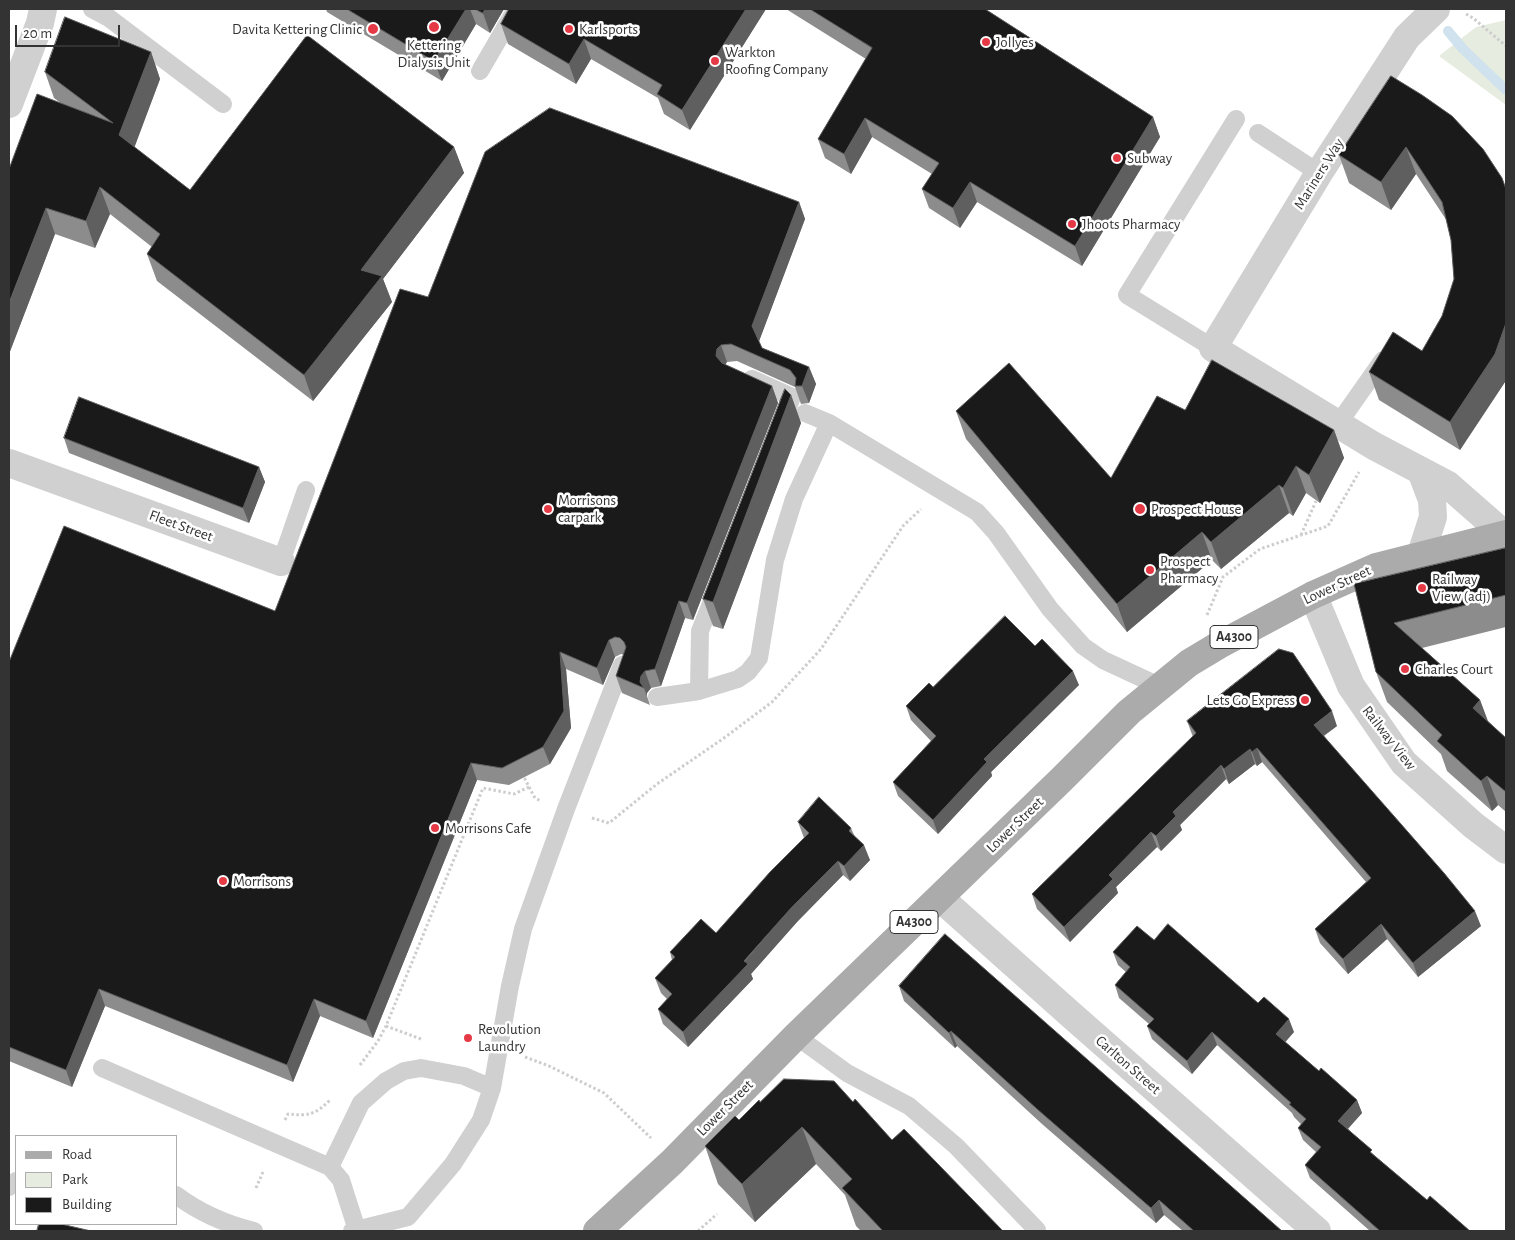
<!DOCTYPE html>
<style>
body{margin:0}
#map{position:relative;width:1515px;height:1240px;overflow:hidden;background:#fff;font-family:"Alegreya Sans",sans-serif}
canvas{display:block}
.frame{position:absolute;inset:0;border:10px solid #333;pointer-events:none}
.legend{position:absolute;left:15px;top:1135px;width:162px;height:90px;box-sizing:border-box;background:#fff;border:1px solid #adadad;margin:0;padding:6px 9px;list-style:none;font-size:15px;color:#333}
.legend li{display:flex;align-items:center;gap:10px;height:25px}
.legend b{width:25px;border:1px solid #adadad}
.scale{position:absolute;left:15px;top:25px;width:105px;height:22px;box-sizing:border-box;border:2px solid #333;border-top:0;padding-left:6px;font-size:15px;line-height:18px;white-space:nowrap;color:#333;-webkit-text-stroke:4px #fff;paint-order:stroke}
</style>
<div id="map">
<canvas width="1515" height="1240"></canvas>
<div class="frame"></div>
<ul class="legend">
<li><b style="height:6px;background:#ababab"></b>Road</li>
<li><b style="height:14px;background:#e6ecdf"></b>Park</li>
<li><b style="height:14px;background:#1a1a1a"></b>Building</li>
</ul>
<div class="scale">20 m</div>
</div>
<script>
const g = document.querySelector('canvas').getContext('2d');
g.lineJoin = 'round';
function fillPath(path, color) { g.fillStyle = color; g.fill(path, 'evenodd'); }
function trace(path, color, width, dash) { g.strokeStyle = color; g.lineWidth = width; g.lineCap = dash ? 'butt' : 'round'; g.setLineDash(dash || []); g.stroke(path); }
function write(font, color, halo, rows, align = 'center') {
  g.font = font + ' "Alegreya Sans",sans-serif'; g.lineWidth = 5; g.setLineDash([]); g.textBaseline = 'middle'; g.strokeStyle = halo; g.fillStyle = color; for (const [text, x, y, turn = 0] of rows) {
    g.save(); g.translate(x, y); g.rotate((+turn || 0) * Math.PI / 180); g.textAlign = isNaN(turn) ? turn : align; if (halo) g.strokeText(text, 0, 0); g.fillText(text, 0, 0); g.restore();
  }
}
fillPath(new Path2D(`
 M1506 20V105L1439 56 1476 27Z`), '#e6ecdf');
trace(new Path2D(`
 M1448 31 1463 49 1506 90`), '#cfe2ee', 10);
trace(new Path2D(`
 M1466 14 1473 18 1506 46
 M1301 535 1316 501
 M1207 615 1223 577 1260 549 1328 526 1359 472
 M529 787 535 798 541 801
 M592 818 609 823 657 784 724 738 772 702 821 649 903 526 921 509
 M421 1039 386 1026 483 788 514 794 529 787 524 777
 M525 1057 549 1066 604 1093 651 1138
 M360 1065 378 1041 386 1026
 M285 1120 288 1114C308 1116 315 1115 330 1100
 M256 1188 263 1172
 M698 1231 717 1214`), '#cdcdcd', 3, [2.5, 2.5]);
trace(new Path2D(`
 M92 9 109 18 223 104
 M480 71 516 9
 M1258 133 1319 173
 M1213 348 1127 295 1236 119
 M752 379 792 397 783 420
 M805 413 829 423 977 512 996 533 1050 609 1083 646 1103 660 1159 686
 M1338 424 1383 360
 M281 562 306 490
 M699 691 700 631 716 591
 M657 697 699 691 738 679 748 672 759 658 775 560 794 499 829 423
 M796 1036 847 1073 909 1106 956 1146 1037 1230
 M102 1068 330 1167 341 1180 357 1230
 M330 1167 361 1103 386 1081 404 1071 421 1068 464 1076 492 1088
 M9 1187 16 1181
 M176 1195C200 1213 225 1224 254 1231
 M352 1231 408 1217 453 1164 481 1120 492 1088 510 986 523 929 566 809 622 665`), '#d0d0d0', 18);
trace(new Path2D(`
 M1436 9 1407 37 1319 173 1213 348 1374 446 1448 485 1504 534
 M9 104 40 23 43 9
 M9 463 281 562
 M1421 554 1433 517 1432 500 1421 471
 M1313 595 1351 686 1404 763 1473 825 1506 850
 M940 898 1069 1013 1317 1231`), '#d0d0d0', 28);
trace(new Path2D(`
 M597 1231 672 1162 796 1036 1062 779 1129 712 1189 663 1219 645 1313 595 1376 567 1506 534`), '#ababab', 28);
fillPath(new Path2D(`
 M326 9H504L490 33 476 24 442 81 327 12Z
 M509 9H766L690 130 664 114 658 98 591 59 576 84 508 44 501 24Z
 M786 9H985L1153 117 1160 137 1082 266 977 202 960 228 929 208 922 189 932 174 872 137 851 174 825 158 818 139 866 59Z
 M151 52 160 79 134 147 190 190 454 147 464 173 383 279 392 302 313 401 157 281 147 254 152 247 110 214 95 248 55 234 9 354 62 104 54 98 45 72Z
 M1391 76 1502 178 1506 188V379L1505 382 1460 450 1379 400 1369 372 1422 351 1442 316 1454 279 1451 240 1447 221 1416 174 1391 210 1349 183 1339 155Z
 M799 202 805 219 759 341 762 348 809 367 816 384 809 403 801 404 795 387 737 361 727 362 725 365 772 386 778 403 693 620 685 618 661 686 651 688 647 693V696L650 705 622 693 616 676 624 655 621 654 615 657 603 685 566 669 571 728 550 764 509 785 477 780 373 1038 320 1016 293 1082 105 1006 72 1087 9 1061V662L275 611 428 297Z
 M791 395 801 423 723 629 713 626 703 599Z
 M1185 410 1334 430 1344 458 1320 503 1306 493 1293 516 1289 513 1221 569 1212 560 1127 632 966 439 956 411 1111 478Z
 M64 438 259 467 265 482 249 523 69 453Z
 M1506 548V627L1422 648 1480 700 1488 721 1506 738V812L1498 805 1492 811 1447 771 1441 754 1387 702 1376 672 1354 584Z
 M1035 646 1079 685 991 772 992 776 938 834 898 796 893 782 931 741 911 720 906 706Z
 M1187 721 1337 726 1324 736 1481 926 1418 977 1387 939 1348 974 1320 943 1315 929 1366 882 1262 762 1257 766 1255 764 1229 784 1226 779 1180 825 1182 830 1161 851 1157 847 1116 887 1118 893 1070 942 1037 909 1032 894 1193 737Z
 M798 822 851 828 854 835 870 860 850 881 843 875 797 922 751 974 753 979 688 1047 663 1024 658 1009 667 999 661 993 655 978 672 960 670 952 716 933 804 838Z
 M1154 940 1258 1003 1294 1032 1285 1042 1319 1071 1357 1100 1362 1113 1348 1129 1374 1155 1427 1200 1470 1231H1370L1310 1178 1305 1165 1316 1152 1303 1140 1298 1128 1301 1124 1294 1117 1292 1113 1217 1045 1192 1074 1152 1039 1147 1026 1149 1024 1119 998 1115 985 1126 972 1118 965 1113 952Z
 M899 986 1282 1231H1183L1164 1215 1156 1223 1042 1124 957 1046 955 1048 904 1001Z
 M760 1102H853L892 1140 1003 1231H861L856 1226 845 1195 816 1164 755 1222 718 1184 705 1146 739 1120Z`), '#8c8c8c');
fillPath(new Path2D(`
 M466 9H470L476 24 442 81 434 61Z
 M485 9H504L490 33 483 13Z
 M746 9H766L690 130 682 110Z
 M584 39 591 59 576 84 569 64Z
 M151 52 160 79 129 162 119 135Z
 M1153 117 1160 137 1082 266 1075 246Z
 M865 118 872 137 851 174 844 154Z
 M454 147 464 173 383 279 392 302 313 401 304 375 361 270Z
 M1406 147 1416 174 1391 210 1381 182Z
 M970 182 977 202 960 228 953 208Z
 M100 187 110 214 95 248 86 221Z
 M799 202 805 219 758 344 752 326Z
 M46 208 55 234 9 354V303Z
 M1506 323V379L1505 382 1460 450 1450 422Z
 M721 345 727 362 724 366 716 356 717 349Z
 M809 367 816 384 809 403 802 386Z
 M772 386 778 403 693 620 687 603Z
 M791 395 801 423 723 629 713 602Z
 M1334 430 1344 458 1320 503 1309 475Z
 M1296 466 1306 493 1293 516 1283 488Z
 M259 467 265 482 249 523 243 508Z
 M1279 485 1289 513 1221 569 1211 542Z
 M1202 532 1212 560 1127 632 1117 604Z
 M679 601 685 618 661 686 655 669Z
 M609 640 615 657 603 685 597 668Z
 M560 652 566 669 571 728 550 764 543 747Z
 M645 671 651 688 647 693V696L644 688 640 682 641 676Z
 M1073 671 1079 685 991 772 992 776 938 834 933 820 984 759Z
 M1480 700 1491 730 1473 708Z
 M1332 711 1337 726 1319 739 1314 725Z
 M1257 748 1262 762 1257 766 1252 752Z
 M1250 749 1255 764 1229 784 1224 769Z
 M471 763 477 780 373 1038 366 1021Z
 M1221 765 1226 779 1180 825 1182 830 1161 851 1156 836 1173 812Z
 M1487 776 1498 805 1492 811 1481 781Z
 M1151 832 1157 847 1116 887 1118 893 1070 942 1064 927 1109 875Z
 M864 845 870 860 850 881 844 866Z
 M838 861 843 875 797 922 751 974 753 979 688 1047 683 1032 792 907Z
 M1475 911 1481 926 1418 977 1413 963Z
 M1381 924 1387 939 1348 974 1343 959Z
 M99 989 105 1006 72 1087 66 1070Z
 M314 999 320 1016 293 1082 287 1065Z
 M1289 1019 1294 1032 1281 1047 1276 1034Z
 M951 1031 957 1046 955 1048 949 1033Z
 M1212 1032 1217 1045 1192 1074 1187 1061Z
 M1357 1100 1362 1113 1343 1134 1338 1121Z
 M802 1127 816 1164 755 1222 742 1184Z
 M1159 1200 1164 1215 1156 1223 1151 1208Z`), '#5f5f5f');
const building = new Path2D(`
 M347 9H466L434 61Z
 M475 9H485L483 13Z
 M509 9H746L682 110 657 94 662 85 584 39 569 64 501 24Z
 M810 9H985L1153 117 1075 246 970 182 953 208 922 189 939 163 865 118 844 154 818 139 872 48Z
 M65 17 151 52 119 135 190 190 307 35 454 147 361 270 382 276 304 375 147 254 160 234 100 187 86 221 46 208 9 303V169L37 94 113 123 45 72Z
 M1391 76 1422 95 1452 116 1483 149 1502 178 1506 189V323L1495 354 1450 422 1369 372 1393 332 1422 351 1442 316 1454 279 1451 240 1442 202 1406 147 1381 182 1339 155Z
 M550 108 799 202 752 326 762 348 809 367 802 386H795L796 378 790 370 731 344 721 345 717 349 716 356 722 363 772 386 687 603 679 601 655 669 645 671 641 676 640 682 644 688 616 676 626 647 624 642 620 638 615 637 609 640 597 668 560 652 564 711 543 747 502 768 471 763 366 1021 314 999 287 1065 99 989 66 1070 9 1047V662L64 526 275 611 400 289 428 297 485 152Z
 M1212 360 1334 430 1309 475 1296 466 1283 488 1279 485 1211 542 1202 532 1117 604 956 411 1009 363 1111 478 1157 396 1185 410Z
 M785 389 791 395 713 602 703 599Z
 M79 397 259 467 243 508 64 438Z
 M1506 548V595L1394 623 1480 700 1473 708 1506 738V792L1487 776 1481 781 1437 741 1442 735 1376 672 1354 584Z
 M1005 616 1035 646 1042 639 1073 671 984 759 987 762 933 820 893 782 936 736 906 706 929 683 933 687Z
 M1279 649 1293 653 1332 711 1314 725 1444 873 1475 911 1413 963 1381 924 1343 959 1315 929 1371 878 1257 748 1252 752 1250 749 1224 769 1221 765 1173 812 1176 816 1156 836 1151 832 1109 875 1113 879 1064 927 1032 894 1196 733 1187 721Z
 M819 797 851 828 849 831 864 845 844 866 838 861 792 907 744 961 748 964 683 1032 658 1009 672 994 655 978 675 957 670 952 701 919 716 933 770 872 809 833 798 822Z
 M1168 924 1258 1003 1264 997 1289 1019 1276 1034 1319 1071 1321 1068 1357 1100 1338 1121 1372 1150 1370 1152 1427 1200 1430 1196 1470 1231H1380L1305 1165 1321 1147 1298 1128 1306 1119 1289 1104 1291 1103 1212 1032 1187 1061 1147 1026 1154 1019 1115 985 1130 967 1113 952 1137 926 1154 940Z
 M945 934 1282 1231H1194L1159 1200 1151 1208 1037 1109 951 1031 949 1033 899 986Z
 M784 1079 834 1081 853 1102 855 1099 892 1140 904 1129 1003 1231H883L842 1188 852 1179 802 1127 742 1184 705 1146 735 1116 739 1120 759 1100 760 1102Z
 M39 1224H61L91 1231H37Z`);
fillPath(building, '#1a1a1a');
trace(building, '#5f5f5f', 1);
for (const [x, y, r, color] of [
 [434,27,6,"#e63946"],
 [373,29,6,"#e63946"],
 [569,29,5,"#e63946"],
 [986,42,5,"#e63946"],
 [715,61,5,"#e63946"],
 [1117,158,5,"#e63946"],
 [1072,224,5,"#e63946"],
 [548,509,5,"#e63946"],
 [1140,509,6,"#e63946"],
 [1150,570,5,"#e63946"],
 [1422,588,5,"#e63946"],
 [1405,669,5,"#e63946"],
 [1305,700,5,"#e63946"],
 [435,828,5,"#e63946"],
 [223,881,5,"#e63946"],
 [468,1038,5,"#e63946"]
]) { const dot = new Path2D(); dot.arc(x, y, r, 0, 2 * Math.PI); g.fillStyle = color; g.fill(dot); trace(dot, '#fff', 2); }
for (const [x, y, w] of [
 [1234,637,48],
 [914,922,48]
]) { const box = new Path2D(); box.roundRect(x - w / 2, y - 11.5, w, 23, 4); g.fillStyle = '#fff'; g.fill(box); trace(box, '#333', 1); }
write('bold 14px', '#333', null, [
 ["A4300",1234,637],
 ["A4300",914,922]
]);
write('15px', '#333', '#fff', [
 ["Davita Kettering Clinic",362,29,"right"],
 ["Karlsports",579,29],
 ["Jollyes",996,42],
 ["Kettering",434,45,"center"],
 ["Dialysis Unit",434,62,"center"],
 ["Warkton",725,52],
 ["Roofing Company",725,69],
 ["Subway",1127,158],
 ["Jhoots Pharmacy",1082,224],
 ["Morrisons",558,500],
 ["carpark",558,517],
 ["Prospect House",1151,509],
 ["Prospect",1160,561],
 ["Pharmacy",1160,578],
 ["Railway",1432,579],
 ["View (adj)",1432,596],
 ["Charles Court",1415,669],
 ["Lets Go Express",1295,700,"right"],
 ["Morrisons Cafe",445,828],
 ["Morrisons",233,881],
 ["Revolution",478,1029],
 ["Laundry",478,1046]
], 'left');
write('15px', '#333', '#fff', [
 ["Mariners Way",1319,174,-58],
 ["Fleet Street",181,526,20],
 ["Lower Street",1337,585,-25],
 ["Railway View",1389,738,52],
 ["Lower Street",1015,825,-44],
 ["Carlton Street",1128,1065,41],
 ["Lower Street",725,1108,-45]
]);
</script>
